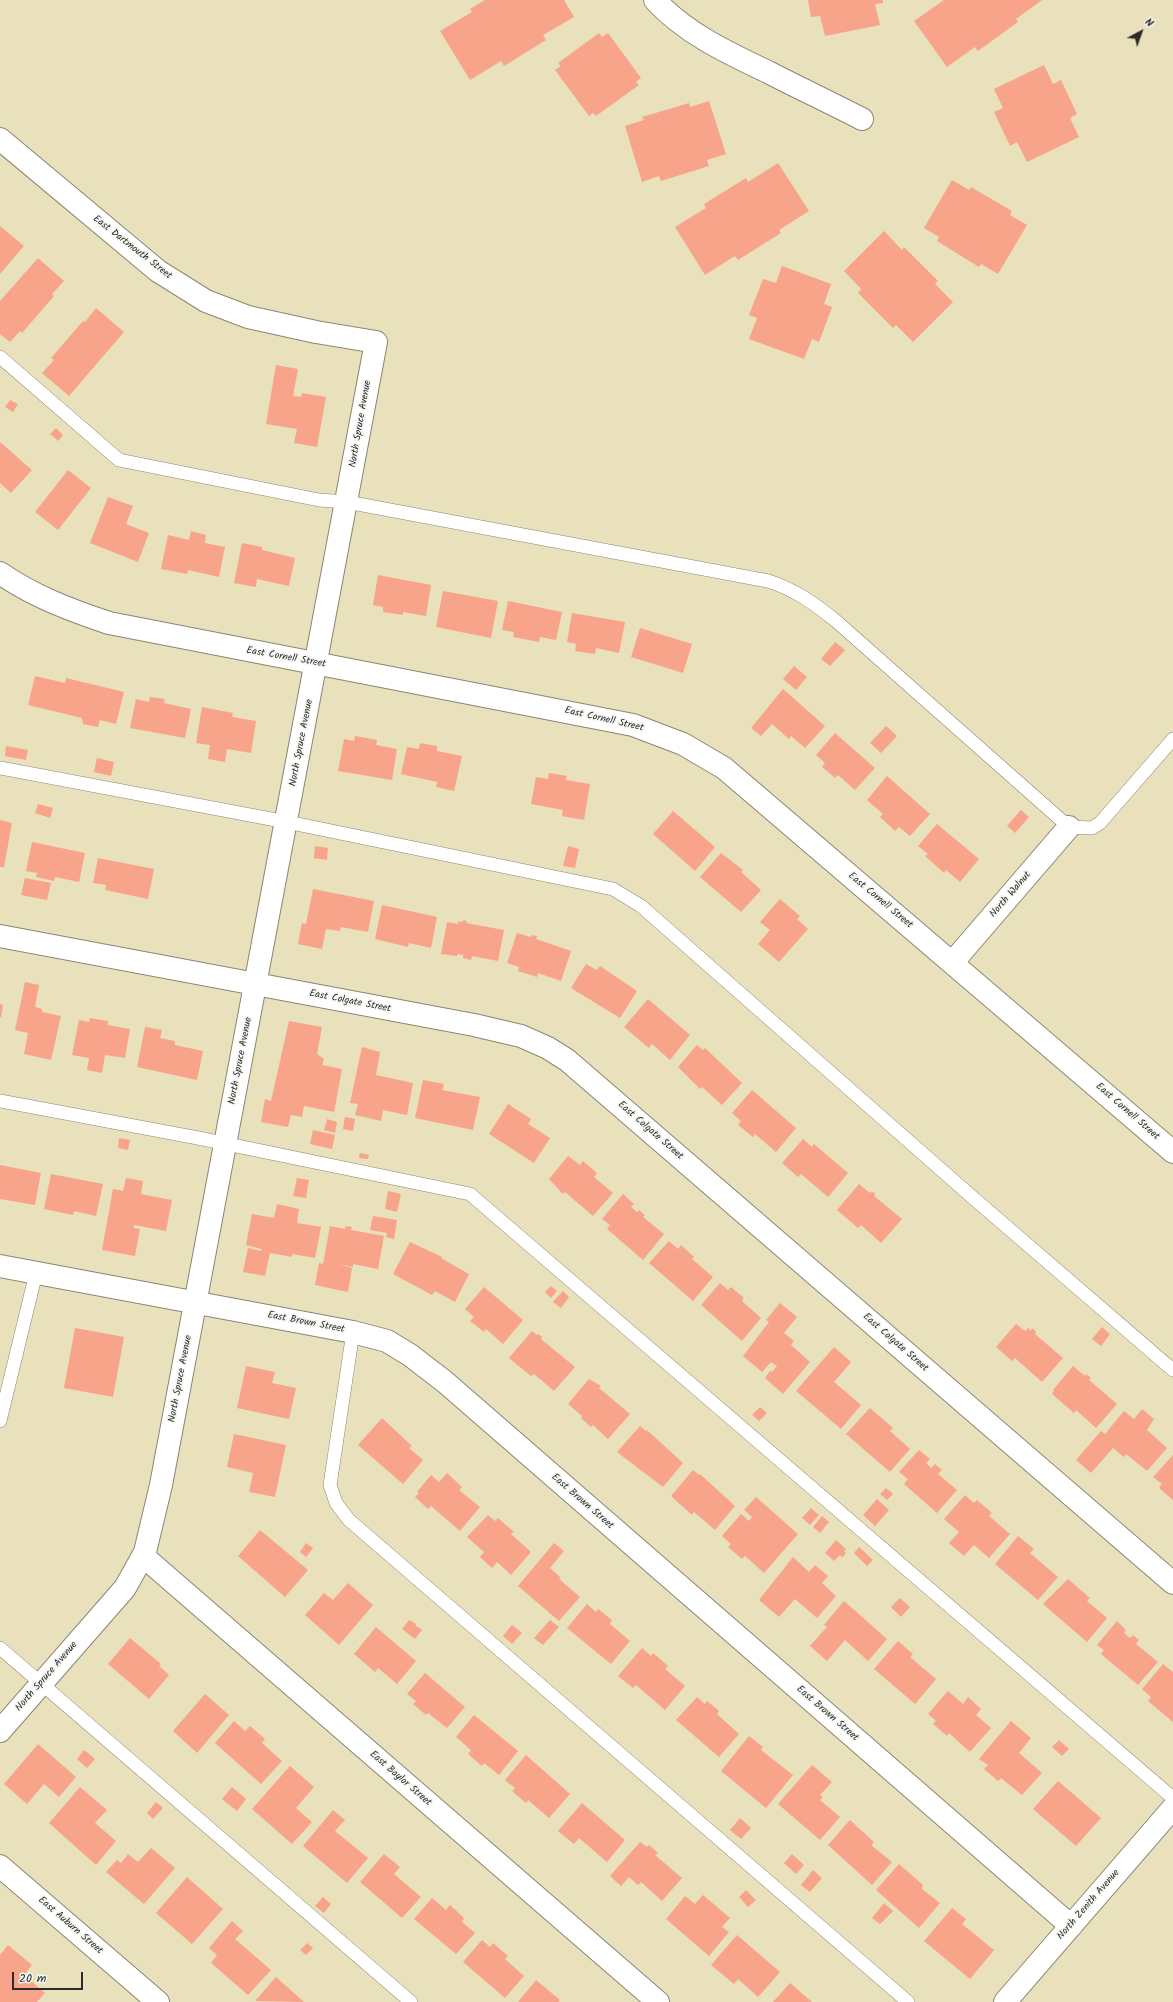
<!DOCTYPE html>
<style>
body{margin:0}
#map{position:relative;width:1173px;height:2002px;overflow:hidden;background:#e9e0bc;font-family:Kalam,sans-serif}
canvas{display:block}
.north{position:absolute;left:1121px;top:12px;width:40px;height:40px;-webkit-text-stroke:3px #f6f6f2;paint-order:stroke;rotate:41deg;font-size:11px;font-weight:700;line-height:16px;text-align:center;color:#2b2b2b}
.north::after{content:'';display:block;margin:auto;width:14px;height:18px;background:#2b2b2b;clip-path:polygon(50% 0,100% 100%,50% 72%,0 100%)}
.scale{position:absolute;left:12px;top:1972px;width:71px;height:18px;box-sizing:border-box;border:2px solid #2b2b2b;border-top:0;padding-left:5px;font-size:12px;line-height:14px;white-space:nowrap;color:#2b2b2b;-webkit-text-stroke:3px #f6f6f2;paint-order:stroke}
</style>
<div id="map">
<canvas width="1173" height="2002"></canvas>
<div class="north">N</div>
<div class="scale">20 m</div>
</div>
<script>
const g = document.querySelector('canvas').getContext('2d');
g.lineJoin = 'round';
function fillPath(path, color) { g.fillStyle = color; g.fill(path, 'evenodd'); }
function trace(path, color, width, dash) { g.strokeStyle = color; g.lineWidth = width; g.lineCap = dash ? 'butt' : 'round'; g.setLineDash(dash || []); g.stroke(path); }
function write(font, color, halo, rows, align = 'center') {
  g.font = font + ' Kalam,sans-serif'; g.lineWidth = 3.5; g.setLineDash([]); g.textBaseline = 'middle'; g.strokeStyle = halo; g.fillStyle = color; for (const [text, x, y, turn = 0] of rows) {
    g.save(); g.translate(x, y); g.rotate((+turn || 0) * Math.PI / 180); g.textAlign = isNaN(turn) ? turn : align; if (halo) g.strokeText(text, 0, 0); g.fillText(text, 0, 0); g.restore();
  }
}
fillPath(new Path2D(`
 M485 0H564L574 17 543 35 546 40 504 66 501 61 470 80 440 31 472 12 470 9Z
 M808 0H883V3L875 4 880 25 825 36 820 16 811 17Z
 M944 0H1042L1016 19 1018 22 978 51 975 47 947 67 914 21Z
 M599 33 602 37 608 33 641 78 636 82 639 85 596 116 593 113 589 116 555 70 561 66 558 63Z
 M1044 65 1053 84 1061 80 1077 114 1070 118 1079 137 1027 162 1017 142 1010 146 994 112 1003 108 994 89Z
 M709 101 726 154 707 160 709 166 661 181 659 176 642 182 625 126 644 120 642 117 689 103 690 107Z
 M778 163 809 211 779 230 781 233 738 260 735 256 705 275 675 227 706 208 704 204 746 178 748 182Z
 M952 180 969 190 971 187 1012 211 1010 215 1027 225 998 274 981 264 979 267 937 241 939 237 924 228Z
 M0 226 24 246 0 274Z
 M884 231 902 250 904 247 938 281 935 284 953 302 913 342 896 325 893 328 858 293 861 289 844 271Z
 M38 258 64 281 52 294 54 296 22 333 20 331 10 342 0 334V301Z
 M782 266 831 284 824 304 832 307 819 342 812 339 804 359 749 339 757 318 749 315 763 279 776 283Z
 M96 308 124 332 69 396 42 373 54 360 51 358 83 321 85 322Z
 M276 365 298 369 293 396 301 397 302 393 326 397 317 447 294 443 297 429 266 424Z
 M10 400 18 404 13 412 5 407Z
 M56 428 63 435 58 441 50 434Z
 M0 442 32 470 11 493 0 483Z
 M68 470 91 488 58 530 35 512Z
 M108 497 133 506 126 524 149 533 138 562 90 543Z
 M191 531 206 535 205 543 225 547 219 577 188 570 187 574 161 569 168 535 189 540Z
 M242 543 262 547V550L295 558 289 586 257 579 256 587 234 583Z
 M378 575 431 585 426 616 403 612V615L383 612V607L373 605Z
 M443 591 498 601 491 638 436 627Z
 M508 601 562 612 556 640 540 637 539 642 513 637 514 632 502 630Z
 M572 613 625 622 619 653 596 648 595 654 575 651 576 644 567 642Z
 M640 628 692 644 683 673 631 657Z
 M835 642 845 650 830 666 821 659Z
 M794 666 807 677 796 690 783 679Z
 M35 676 65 683 66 678 124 692 116 724 100 720 98 727 83 724 82 718 28 705Z
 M783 689 825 726 805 748 791 736 789 739 772 724 761 736 751 728Z
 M150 697 165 699 164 703 191 709 185 738 130 728 136 699 149 702Z
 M202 707 233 713 232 717 256 721 251 753 227 749 225 762 208 759 210 745 196 743Z
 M886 726 897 736 881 753 870 743Z
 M835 733 875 768 855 790 838 775 835 778 822 767 825 763 816 755Z
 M355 736 377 740 376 745 397 749 392 780 338 771 344 739 354 741Z
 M420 743 437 746V751L462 756 454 791 436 787 437 782 401 774 407 747 419 749Z
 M6 746 28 750 26 760 5 756Z
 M97 758 114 762 111 776 94 772Z
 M549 773 567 776 566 780 590 784 584 820 562 816 563 810 531 804 536 777 548 779Z
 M887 776 930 814 910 836 899 827 895 831 880 817 883 814 867 800Z
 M38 804 53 808 50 818 35 813Z
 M1021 810 1029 817 1015 833 1007 826Z
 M673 811 715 847 695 871 653 834Z
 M0 820 12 823 4 867H0Z
 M937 824 979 859 960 882 946 870 944 873 925 856 928 854 918 846Z
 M32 842 85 853 79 882 55 877 54 881 36 877 37 873 26 871Z
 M315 846 328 848 327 860 314 858Z
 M568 846 579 849 575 868 563 866Z
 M721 853 743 870 741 872 761 890 741 912 700 877Z
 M98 858 154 869 148 899 105 890 106 885 93 883Z
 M25 878 51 883 47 900 21 895Z
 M313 889 374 901 368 932 341 927 340 931 326 929 322 949 298 944 302 923 306 924Z
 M780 899 800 916 797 919 808 929 779 962 758 944 770 930 760 922Z
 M382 905 437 917 431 948 409 943 408 947 375 939Z
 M463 920 467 921 466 923 504 930 498 961 472 956 471 960 463 958V955L458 954 457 956 441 954 447 922 458 924V921L463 922Z
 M517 933 531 937 532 935 537 936 536 939 571 951 561 981 538 973 537 977 518 971 519 967 507 963Z
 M586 964 597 970 600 966 637 991 620 1018 571 988Z
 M25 982 39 985 35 1007 42 1009V1012L61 1016 51 1060 24 1054 28 1033 15 1030Z
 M648 999 690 1035 670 1060 652 1044 649 1048 624 1027Z
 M0 1004 3 1005 1 1017H0Z
 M90 1018 108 1021V1025L130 1029 125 1058 105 1055 102 1073 87 1070 89 1058 72 1055 79 1020 89 1022Z
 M289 1021 322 1027 317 1054 324 1059 322 1065 342 1069 334 1112 304 1106 302 1117 291 1115 288 1127 261 1122 265 1099 271 1101Z
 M145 1027 162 1030 160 1038 175 1041V1045L203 1051 197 1080 137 1067Z
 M697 1045 703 1050 705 1048 742 1083 722 1105 702 1087 700 1089 678 1067Z
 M362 1047 380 1052 376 1075 413 1083 407 1115 383 1110 381 1121 355 1115 358 1104 350 1103Z
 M423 1080 444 1084 442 1090 480 1097 473 1130 415 1118Z
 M752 1090 796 1128 776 1152 755 1134 753 1137 738 1125 741 1121 732 1113Z
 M508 1104 531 1119 528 1124 550 1138 534 1163 489 1134Z
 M345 1117 355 1119 353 1131 343 1129Z
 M327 1119 337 1122 335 1133 324 1130Z
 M313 1130 335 1135 332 1149 310 1144Z
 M119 1138 130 1140 128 1150 118 1148Z
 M803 1139 812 1147 814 1144 848 1173 828 1197 801 1174 798 1177 782 1163Z
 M360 1153 369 1155 368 1159 359 1158Z
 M568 1156 580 1165 583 1161 597 1173 594 1177 613 1193 593 1216 565 1192 563 1194 549 1179Z
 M0 1165 41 1173 35 1205 0 1199Z
 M51 1174 103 1184 96 1216 74 1211 73 1215 44 1209Z
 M126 1178 143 1181 141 1194 172 1200 166 1231 134 1225V1228L140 1229 135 1256 102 1250 113 1189 123 1191Z
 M297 1178 309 1180 306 1198 293 1196Z
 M859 1184 870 1193 872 1191 875 1194 874 1196 902 1219 881 1243 861 1225 858 1228 837 1210Z
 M388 1191 401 1194 397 1212 385 1209Z
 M623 1194 634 1204 631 1207 637 1212 639 1210 645 1215 643 1217 664 1234 643 1260 607 1229 610 1225 602 1219Z
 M277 1204 299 1209 297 1223 321 1227 315 1258 292 1254V1257L270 1253 265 1276 243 1272 248 1248 261 1251V1249L246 1245 252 1214 274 1218Z
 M373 1216 397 1220 394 1239 386 1237 387 1233 370 1230Z
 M330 1226 345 1229 346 1226 352 1227 351 1230 384 1236 378 1269 353 1264V1267L339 1264 352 1268 348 1292 315 1285 319 1263 323 1264Z
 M669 1241 678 1249 681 1245 694 1257 692 1259 713 1277 693 1301 649 1263Z
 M410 1242 442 1257 441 1258 469 1274 455 1302 435 1291 432 1295 393 1274Z
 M720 1283 728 1290 731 1287 744 1298 742 1301 761 1318 742 1341 701 1305Z
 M551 1286 557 1291 551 1298 545 1292Z
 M484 1287 523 1320 503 1344 486 1329 484 1332 470 1321 474 1317 465 1309Z
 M563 1291 569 1297 561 1308 553 1302Z
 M780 1303 797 1317 784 1333 794 1341 791 1345 810 1362 783 1394 765 1378 770 1371 772 1372 777 1366 771 1362 762 1372 743 1356 769 1322 766 1320Z
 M1016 1324 1025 1331 1028 1328 1031 1331 1032 1328 1036 1332 1035 1334 1063 1358 1042 1382 1015 1358 1012 1361 996 1347Z
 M1102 1327 1110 1334 1101 1346 1092 1339Z
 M75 1328 124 1337 113 1397 64 1388Z
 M532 1331 537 1335 538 1334 542 1337 541 1339 575 1367 554 1391 534 1374 531 1376 509 1358Z
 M834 1347 851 1362 834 1382 861 1405 841 1429 796 1391Z
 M246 1366 275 1372 272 1383 296 1388 289 1419 237 1408Z
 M1073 1366 1085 1376 1086 1374 1091 1378 1089 1380 1117 1404 1096 1428 1076 1410 1074 1413 1052 1394 1054 1391 1053 1390Z
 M589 1379 601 1386 599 1388 630 1414 608 1439 593 1425 591 1427 581 1418 582 1416 568 1404Z
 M760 1407 767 1413 759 1421 752 1415Z
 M870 1408 893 1428 890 1431 910 1449 890 1472 846 1434Z
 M1142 1409 1154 1419 1147 1430 1167 1448 1147 1471 1126 1454 1124 1457 1113 1448 1091 1473 1076 1460 1101 1431 1105 1434 1124 1411 1134 1419Z
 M382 1418 412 1446 409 1448 423 1460 403 1484 358 1445Z
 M640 1426 646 1431 647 1430 683 1463 663 1487 617 1452Z
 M234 1434 286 1445 275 1497 249 1492 253 1473 227 1467Z
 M919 1450 930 1459 926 1463 931 1468 935 1464 942 1470 938 1474 957 1490 937 1513 904 1484 908 1479 899 1472Z
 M1173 1455V1500L1159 1488 1162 1484 1153 1477Z
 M693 1470 699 1475 700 1474 735 1506 715 1530 694 1512 692 1515 671 1496Z
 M447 1473 462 1487 459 1490 480 1507 460 1531 431 1506 428 1509 415 1497 419 1493 417 1492 431 1475 439 1482Z
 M886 1488 893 1494 887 1500 880 1494Z
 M965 1495 974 1503 977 1500 992 1513 989 1516 1010 1534 989 1558 974 1545 964 1556 949 1543 959 1532 944 1519Z
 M756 1497 798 1534 764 1573 745 1556 742 1559 728 1547 731 1544 722 1536 741 1514 749 1521 752 1517 744 1510Z
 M877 1499 889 1510 875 1526 863 1515Z
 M811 1508 819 1515 810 1525 802 1518Z
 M488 1515 495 1521 498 1518 514 1532 511 1534 531 1552 511 1575 497 1562 492 1568 480 1557 484 1552 467 1537Z
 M822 1516 829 1522 820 1533 813 1527Z
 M260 1530 308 1570 285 1597 238 1556Z
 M1018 1536 1034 1549 1030 1553 1058 1577 1038 1600 995 1564Z
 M836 1540 846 1549 844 1551 846 1553 842 1558 840 1555 834 1561 825 1553Z
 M306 1543 313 1548 306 1557 300 1552Z
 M554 1543 564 1551 550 1568 561 1578 559 1579 580 1597 559 1621 518 1586Z
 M859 1547 873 1560 867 1566 854 1553Z
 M793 1557 809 1572 815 1565 828 1576 822 1583 836 1596 817 1618 795 1599 779 1617 759 1600Z
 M1068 1579 1090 1598 1087 1601 1107 1618 1087 1642 1043 1604Z
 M348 1583 373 1605 339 1645 305 1615 324 1593 333 1600Z
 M900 1598 910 1607 901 1617 891 1607Z
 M844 1601 887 1639 868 1661 845 1640 827 1661 810 1646 827 1627 824 1625Z
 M587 1604 596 1612 598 1609 612 1620 610 1624 630 1641 611 1664 567 1628Z
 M409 1620 416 1624 415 1625 422 1630 415 1639 402 1629Z
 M550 1620 559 1627 543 1645 534 1638Z
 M1117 1621 1126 1630 1124 1633 1130 1638 1133 1635 1139 1640 1136 1644 1158 1662 1138 1685 1101 1654 1104 1650 1097 1645Z
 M512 1625 522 1633 512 1644 503 1636Z
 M376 1627 416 1661 397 1684 378 1668 375 1672 354 1654Z
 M130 1638 161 1664 159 1666 169 1675 149 1699 108 1664Z
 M898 1641 913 1654 910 1657 936 1679 915 1704 874 1669Z
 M642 1648 651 1656 653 1653 668 1666 665 1669 685 1686 665 1710 636 1685 633 1688 618 1676Z
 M1163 1664 1173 1672V1722L1148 1701 1151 1697 1142 1689Z
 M425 1673 465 1707 447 1728 428 1713 426 1715 413 1704 416 1701 407 1694Z
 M948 1691 963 1704 968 1697 981 1709 976 1715 991 1728 970 1752 949 1733 947 1736 933 1724 936 1721 928 1714Z
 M205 1694 229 1715 197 1753 173 1731Z
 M697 1697 705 1704 707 1701 719 1711 717 1714 739 1734 719 1757 676 1720Z
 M474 1715 518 1751 499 1775 484 1763 482 1766 468 1754 471 1750 456 1737Z
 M234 1721 245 1731 250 1726 265 1739 262 1743 282 1761 261 1784 215 1743Z
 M1011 1721 1031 1738 1019 1753 1042 1773 1022 1795 1001 1778 998 1781 984 1769 988 1765 979 1759Z
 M749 1736 763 1747 761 1750 793 1775 766 1808 721 1771Z
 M1059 1740 1069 1749 1062 1756 1052 1747Z
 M38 1744 76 1777 59 1797 44 1784 27 1804 4 1784Z
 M84 1750 95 1759 87 1768 77 1759Z
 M526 1755 570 1794 549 1818 528 1800 526 1803 512 1791 515 1788 505 1780Z
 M812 1765 832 1782 820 1795 823 1797 820 1800 840 1817 820 1840 778 1804Z
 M290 1766 314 1787 296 1808 312 1822 292 1844 252 1809Z
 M1058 1781 1101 1818 1076 1846 1033 1809Z
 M80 1787 107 1810 95 1823 116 1841 96 1865 49 1823Z
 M232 1787 246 1799 237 1811 222 1799Z
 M156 1802 163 1808 153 1819 147 1813Z
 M582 1803 625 1840 607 1862 579 1838 574 1844 558 1831Z
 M333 1810 345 1820 335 1831 368 1858 347 1883 303 1846Z
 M740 1818 751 1828 741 1839 730 1830Z
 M850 1820 874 1842 871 1845 892 1862 872 1885 828 1845Z
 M640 1842 647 1847 649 1845 658 1853 655 1855 682 1878 662 1901 641 1882 638 1885 629 1877 621 1886 610 1876Z
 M151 1848 175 1868 144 1904 106 1872 117 1860 121 1863 128 1854 138 1862Z
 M384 1854 400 1867 394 1874 421 1897 402 1918 360 1882Z
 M792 1854 804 1865 796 1874 784 1863Z
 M899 1864 923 1885 922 1889 940 1903 919 1928 876 1890Z
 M813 1870 822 1878 810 1892 801 1885Z
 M187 1877 223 1909 192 1944 156 1913Z
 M746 1890 756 1900 748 1907 739 1897Z
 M703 1895 730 1918 722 1927 729 1932 709 1956 666 1919 685 1896 695 1904Z
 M323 1897 331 1904 324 1913 315 1906Z
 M432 1898 446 1910 450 1905 464 1918 462 1922 475 1933 456 1954 414 1919Z
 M884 1903 893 1911 880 1924 872 1918Z
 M952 1908 966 1919 962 1924 994 1950 970 1979 924 1941Z
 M232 1921 243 1931 235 1939 271 1970 248 1995 211 1963 217 1955 209 1948Z
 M737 1935 780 1972 758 1997 738 1979 734 1984 711 1965Z
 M482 1940 490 1947 493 1943 508 1956 505 1959 524 1976 505 1998 463 1962Z
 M307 1943 313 1948 306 1955 300 1950Z
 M8 1945 32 1965 24 1975 45 1993 37 2002H0V1955Z
 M276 1977 304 2002 255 2001Z
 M536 1980 560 2000 558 2002H518Z
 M790 1983 812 2002H773Z`), '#f7a48a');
const service = new Path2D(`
 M0 357 119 460 319 500 347 502 768 581C794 589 815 604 836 621L1069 827 1092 828 1100 823 1173 739
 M0 768 287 822 613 889 641 906 971 1196 1173 1370
 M0 1101 198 1138 470 1194 1173 1798
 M353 1332 330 1485 336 1503 349 1520 908 2002
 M0 1421 36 1273
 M0 1648 411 2002`);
const minor = new Path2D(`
 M655 0C685 33 728 53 768 72 799 88 831 103 862 119
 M0 139 158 271 206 301 248 317 316 332 376 342 185 1357 161 1485 145 1552 125 1588 0 1731
 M0 573C33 596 70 610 109 623L633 725 683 744 724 768 1173 1152
 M0 936 474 1025 521 1036 548 1048 567 1060 1173 1583
 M952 963 1069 827
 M0 1266 353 1332 387 1341 410 1355 445 1382 1071 1926
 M143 1556 658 2002
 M0 1866 158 2002`);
const tertiary = new Path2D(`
 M1005 2002 1173 1808`);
trace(service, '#8a8674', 14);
trace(minor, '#8a8674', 24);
trace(tertiary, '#8a8674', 24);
trace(service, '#fff', 13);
trace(minor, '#fff', 22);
trace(tertiary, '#fff', 22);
write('10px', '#2b2b2b', '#f6f6f2', [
 ["East Dartmouth Street",132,248,38],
 ["North Spruce Avenue",361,424,-80],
 ["East Cornell Street",286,658,10],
 ["East Cornell Street",604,720,13],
 ["North Spruce Avenue",302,743,-79],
 ["North Walnut",1011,895,-49],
 ["East Cornell Street",880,901,40],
 ["East Colgate Street",350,1002,11],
 ["North Spruce Avenue",241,1061,-79],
 ["East Cornell Street",1127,1112,41],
 ["East Colgate Street",650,1131,41],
 ["East Brown Street",306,1323,11],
 ["East Colgate Street",895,1343,41],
 ["North Spruce Avenue",181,1379,-79],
 ["East Brown Street",582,1502,41],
 ["North Spruce Avenue",47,1677,-49],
 ["East Brown Street",827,1714,41],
 ["East Baylor Street",400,1779,41],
 ["North Zenith Avenue",1089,1905,-49],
 ["East Auburn Street",70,1926,41]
]);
</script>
